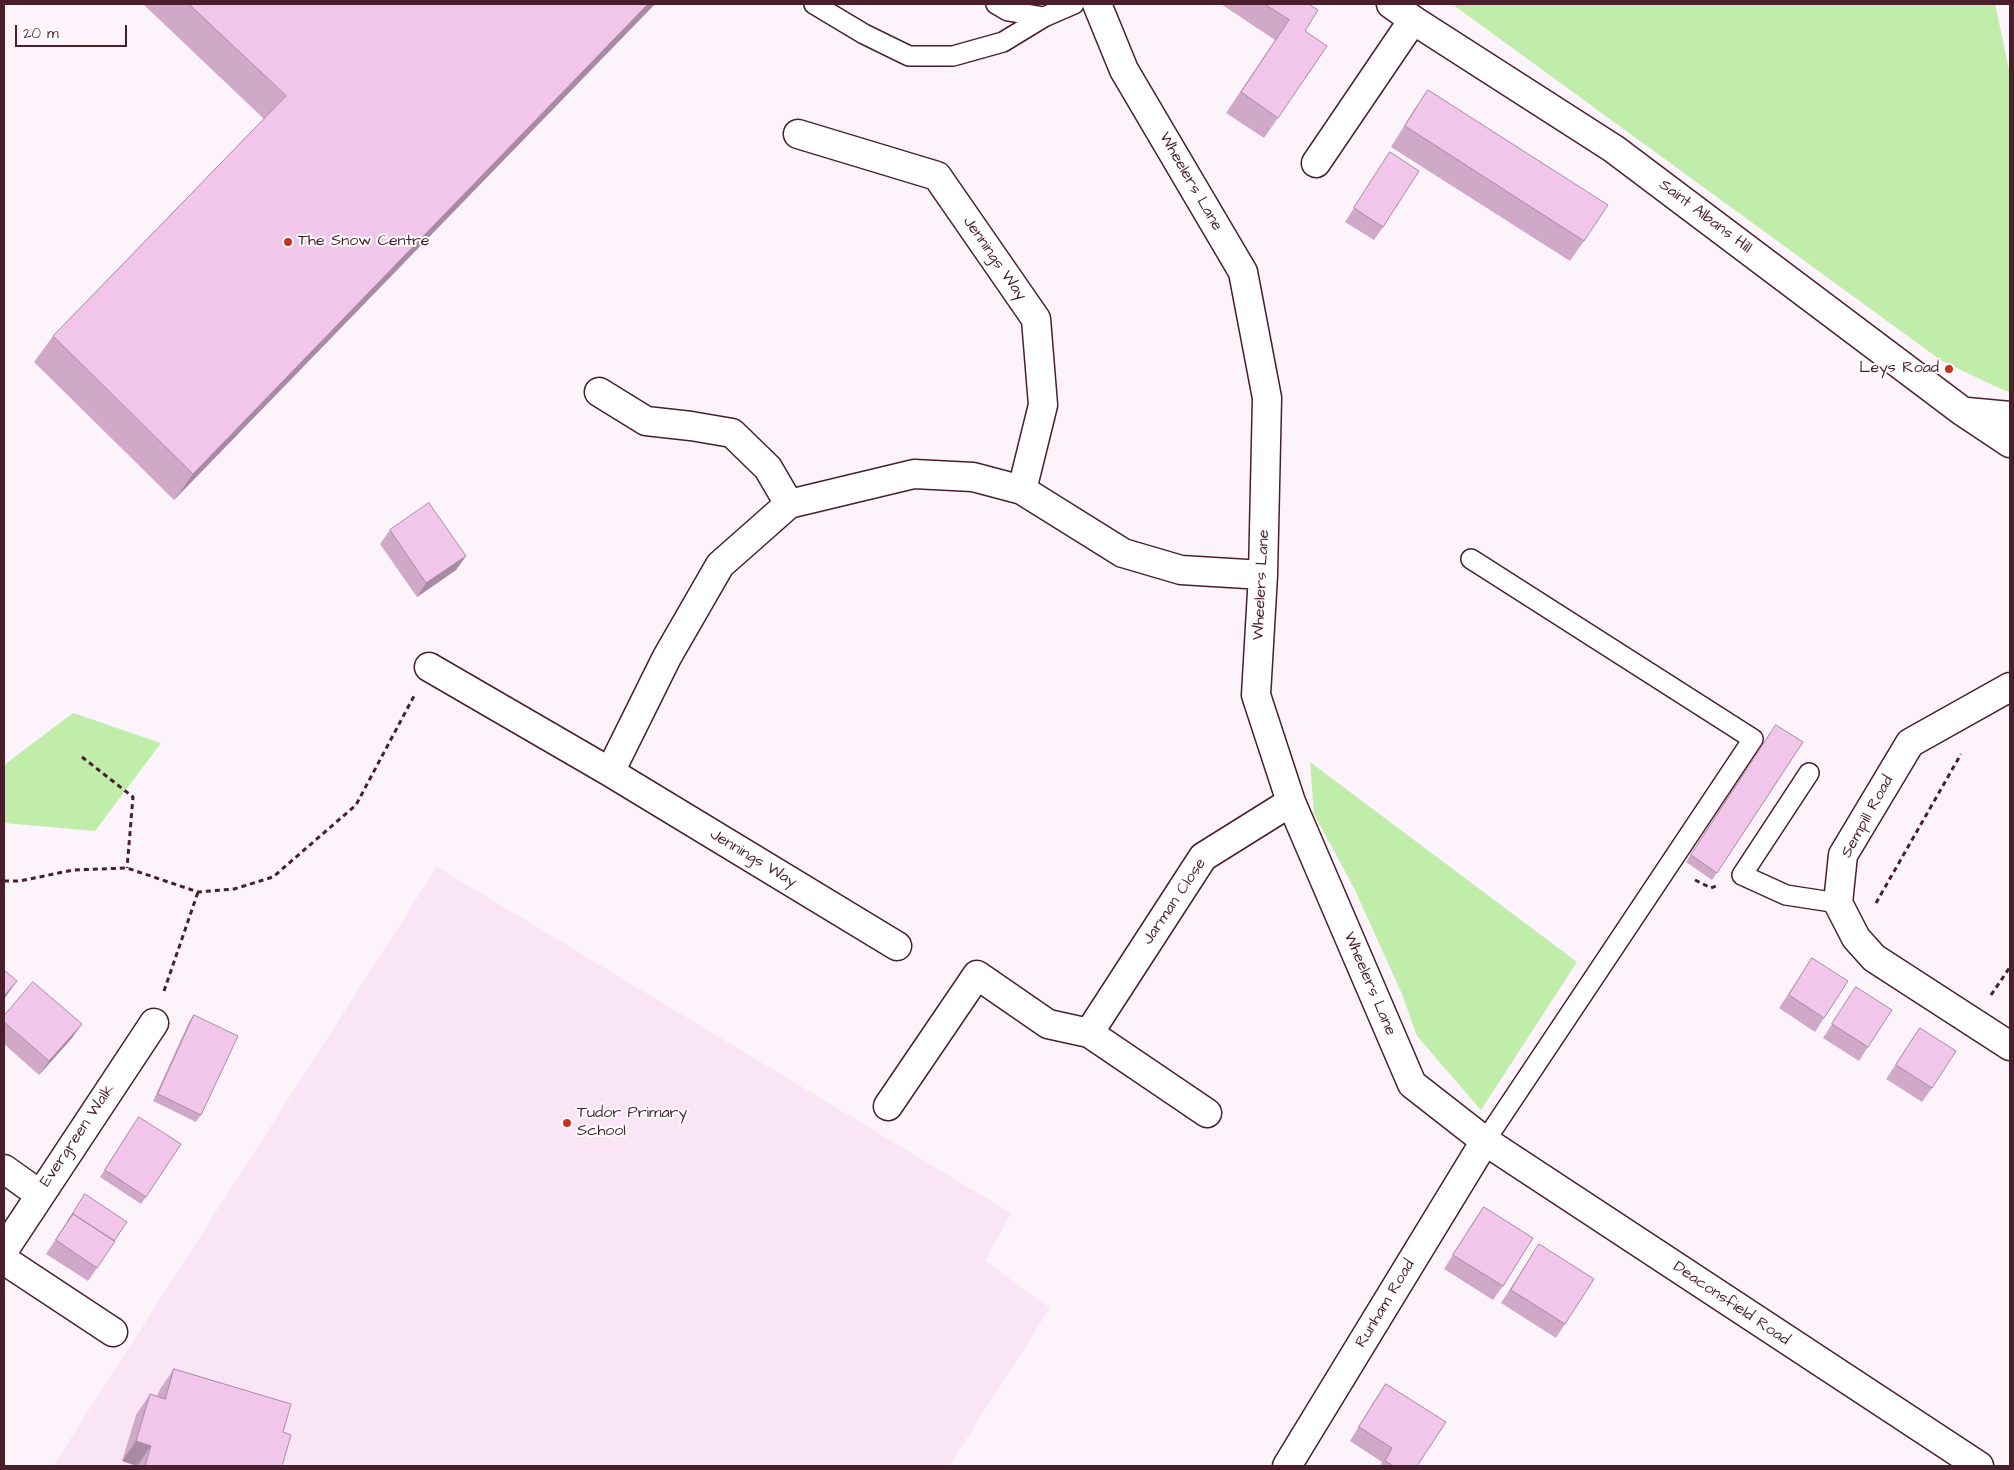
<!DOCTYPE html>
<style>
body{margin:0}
#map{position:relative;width:2014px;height:1470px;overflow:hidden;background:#fcf3fb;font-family:"Architects Daughter",sans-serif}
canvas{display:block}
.frame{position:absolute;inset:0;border:5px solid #4a1f2b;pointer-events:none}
.scale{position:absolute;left:15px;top:25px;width:112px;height:22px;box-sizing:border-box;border:2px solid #4a1f2b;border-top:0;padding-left:6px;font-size:15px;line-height:18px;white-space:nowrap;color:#4a1f2b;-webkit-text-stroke:4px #fff;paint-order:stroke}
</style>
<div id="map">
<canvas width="2014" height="1470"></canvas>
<div class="frame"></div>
<div class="scale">20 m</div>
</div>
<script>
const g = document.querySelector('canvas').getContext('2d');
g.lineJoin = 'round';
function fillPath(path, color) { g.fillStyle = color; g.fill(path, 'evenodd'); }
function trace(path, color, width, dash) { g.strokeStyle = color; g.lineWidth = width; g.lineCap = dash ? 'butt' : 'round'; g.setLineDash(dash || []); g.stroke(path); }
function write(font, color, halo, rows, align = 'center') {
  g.font = font + ' "Architects Daughter",sans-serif'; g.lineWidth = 4; g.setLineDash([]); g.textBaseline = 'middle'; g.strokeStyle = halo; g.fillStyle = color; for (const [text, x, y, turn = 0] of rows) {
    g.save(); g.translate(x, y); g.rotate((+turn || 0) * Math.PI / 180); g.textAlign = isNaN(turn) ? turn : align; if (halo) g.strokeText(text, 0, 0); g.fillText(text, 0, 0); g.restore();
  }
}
fillPath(new Path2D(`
 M437 867 1011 1213 985 1261 1050 1308 949 1466H53Z`), '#f9e5f6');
fillPath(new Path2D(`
 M1452 4H1995L2010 74V392L2003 390 1942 361Z
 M73 713 161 743 95 831 4 823V765Z
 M1310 762 1577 962 1481 1110 1417 1036 1402 994 1354 888 1314 814Z`), '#c1edaa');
const service = new Path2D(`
 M814 4 864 34 909 56H953L1003 42 1044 17
 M996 4 1008 11 1044 17 1074 4
 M1471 559 1753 739 1485 1141
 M1809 773 1742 875 1786 895 1838 903`);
const minor = new Path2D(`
 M1097 4 1124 70 1243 272 1267 398 1263 575 1256 695 1291 802 1412 1084 1485 1141 1979 1466
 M798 134 937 176 1036 319 1043 405 1022 490
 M1316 163 1413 20
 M599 392 646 421 691 426 732 433 768 468 789 504
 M429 667 610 772 897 946
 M2010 687 1910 743 1843 855 1838 903 1856 938 1874 958 2010 1046
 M610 772 667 657 720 565 789 504 914 474 973 477 1022 490 1123 553 1181 570 1263 575
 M888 1106 977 975 1048 1024 1089 1033
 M1207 1113 1089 1033 1203 857 1291 802
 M4 1169 39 1194
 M4 1250 154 1023
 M4 1260 113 1332
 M1287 1466 1485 1141`);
const tertiary = new Path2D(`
 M1391 4 1413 20 1614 149 1962 411 2010 443
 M1967 412 2010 416`);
trace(service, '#4a1f2b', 22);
trace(minor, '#4a1f2b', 31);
trace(tertiary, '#4a1f2b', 31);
trace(new Path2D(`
 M82 757 133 797 127 868
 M1695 880 1711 888 1716 886
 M4 881H20L73 870 127 868 198 892 234 889 273 877 356 805 414 696
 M1876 903 1961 754
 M164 991 198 892
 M1991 995 2010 967`), '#4a1f2b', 3, [5, 4]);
trace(service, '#fff', 19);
trace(minor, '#fff', 28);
trace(tertiary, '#fff', 28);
fillPath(new Path2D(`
 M143 4H655L174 500 34 362 53 336 264 119Z
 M1221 4H1309L1305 31 1278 118 1264 138 1226 113 1275 40Z
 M1428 90 1584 241 1570 261 1391 147 1414 110Z
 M1390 152 1383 227 1374 240 1345 222Z
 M390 530 466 556 456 570 417 597 380 544Z
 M1771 732 1803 742 1712 880 1686 862Z
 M1812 958 1824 1018 1815 1032 1779 1008Z
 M1856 987 1868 1047 1859 1061 1823 1038Z
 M194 1015 201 1115 196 1122 153 1101 189 1022Z
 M4 1016 72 1038 39 1075 4 1044Z
 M1920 1028 1932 1088 1922 1102 1886 1079Z
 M134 1124 146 1197 141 1204 100 1177Z
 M85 1194 97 1268 88 1281 46 1254Z
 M1484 1207 1503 1286 1493 1300 1444 1269 1474 1221Z
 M1539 1244 1565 1324 1556 1338 1501 1303 1530 1258Z
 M174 1369 283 1432 282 1466H137L122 1461 136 1415 150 1394 157 1396 160 1389Z
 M1386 1384 1417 1466H1380L1382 1462 1350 1441 1376 1398Z`), '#d0a9c9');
fillPath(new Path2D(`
 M648 4H655L174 500 193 474Z
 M466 556 456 570 417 597 426 583Z
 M17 981 7 995 4 999V996Z
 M82 1024 72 1038 39 1075 49 1061Z
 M136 1441 151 1446 137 1466 122 1461Z`), '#a98aa4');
const building = new Path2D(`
 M189 4H648L193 474 53 336 286 96Z
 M1265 4H1309L1318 10 1305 31 1327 46 1278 118 1241 92 1289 20Z
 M1428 90 1608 205 1584 241 1405 126Z
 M1390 152 1419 171 1383 227 1354 208Z
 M429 503 466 556 426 583 390 530Z
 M1776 725 1803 742 1717 873 1691 855Z
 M1812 958 1848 981 1824 1018 1789 995Z
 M4 970 17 981 4 996Z
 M33 982 82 1024 49 1061 4 1022V1016Z
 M1856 987 1892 1010 1868 1047 1832 1024Z
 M194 1015 238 1036 201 1115 158 1094Z
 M1920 1028 1956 1051 1932 1088 1896 1065Z
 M139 1117 181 1144 146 1197 105 1170Z
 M85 1194 127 1222 114 1241 73 1214 68 1221Z
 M1484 1207 1533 1238 1503 1286 1453 1255Z
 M73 1214 115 1241 97 1268 56 1240Z
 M1539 1244 1594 1279 1565 1324 1511 1290Z
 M174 1369 291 1404 283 1432 291 1435 282 1466H145L151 1446 136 1441 150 1394 165 1399Z
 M1386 1384 1446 1422 1417 1466H1394L1385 1461 1392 1448 1359 1427Z`);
fillPath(building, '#f2c5ea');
trace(building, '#a98aa4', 1);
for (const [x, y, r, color] of [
 [288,242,5,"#c8321e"],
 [1949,369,5,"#c8321e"],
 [567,1123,5,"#c8321e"]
]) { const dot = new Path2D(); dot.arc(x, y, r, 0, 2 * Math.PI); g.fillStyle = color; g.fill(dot); trace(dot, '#fff', 2); }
write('16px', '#4a1f2b', '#fff', [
 ["Wheelers Lane",1190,182,60],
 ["Saint Albans Hill",1705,217,37],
 ["Jennings Way",994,259,55],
 ["Wheelers Lane",1262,585,-87],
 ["Sempill Road",1868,817,-61],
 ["Jennings Way",753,859,31],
 ["Jarman Close",1175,902,-56],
 ["Wheelers Lane",1369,984,67],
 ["Evergreen Walk",78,1136,-56],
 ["Runham Road",1386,1304,-59],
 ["Deaconsfield Road",1731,1304,34]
]);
write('16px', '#4a1f2b', '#fff', [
 ["The Snow Centre",298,242],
 ["Leys Road",1939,369,"right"],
 ["Tudor Primary",577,1114],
 ["School",577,1132]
], 'left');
</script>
